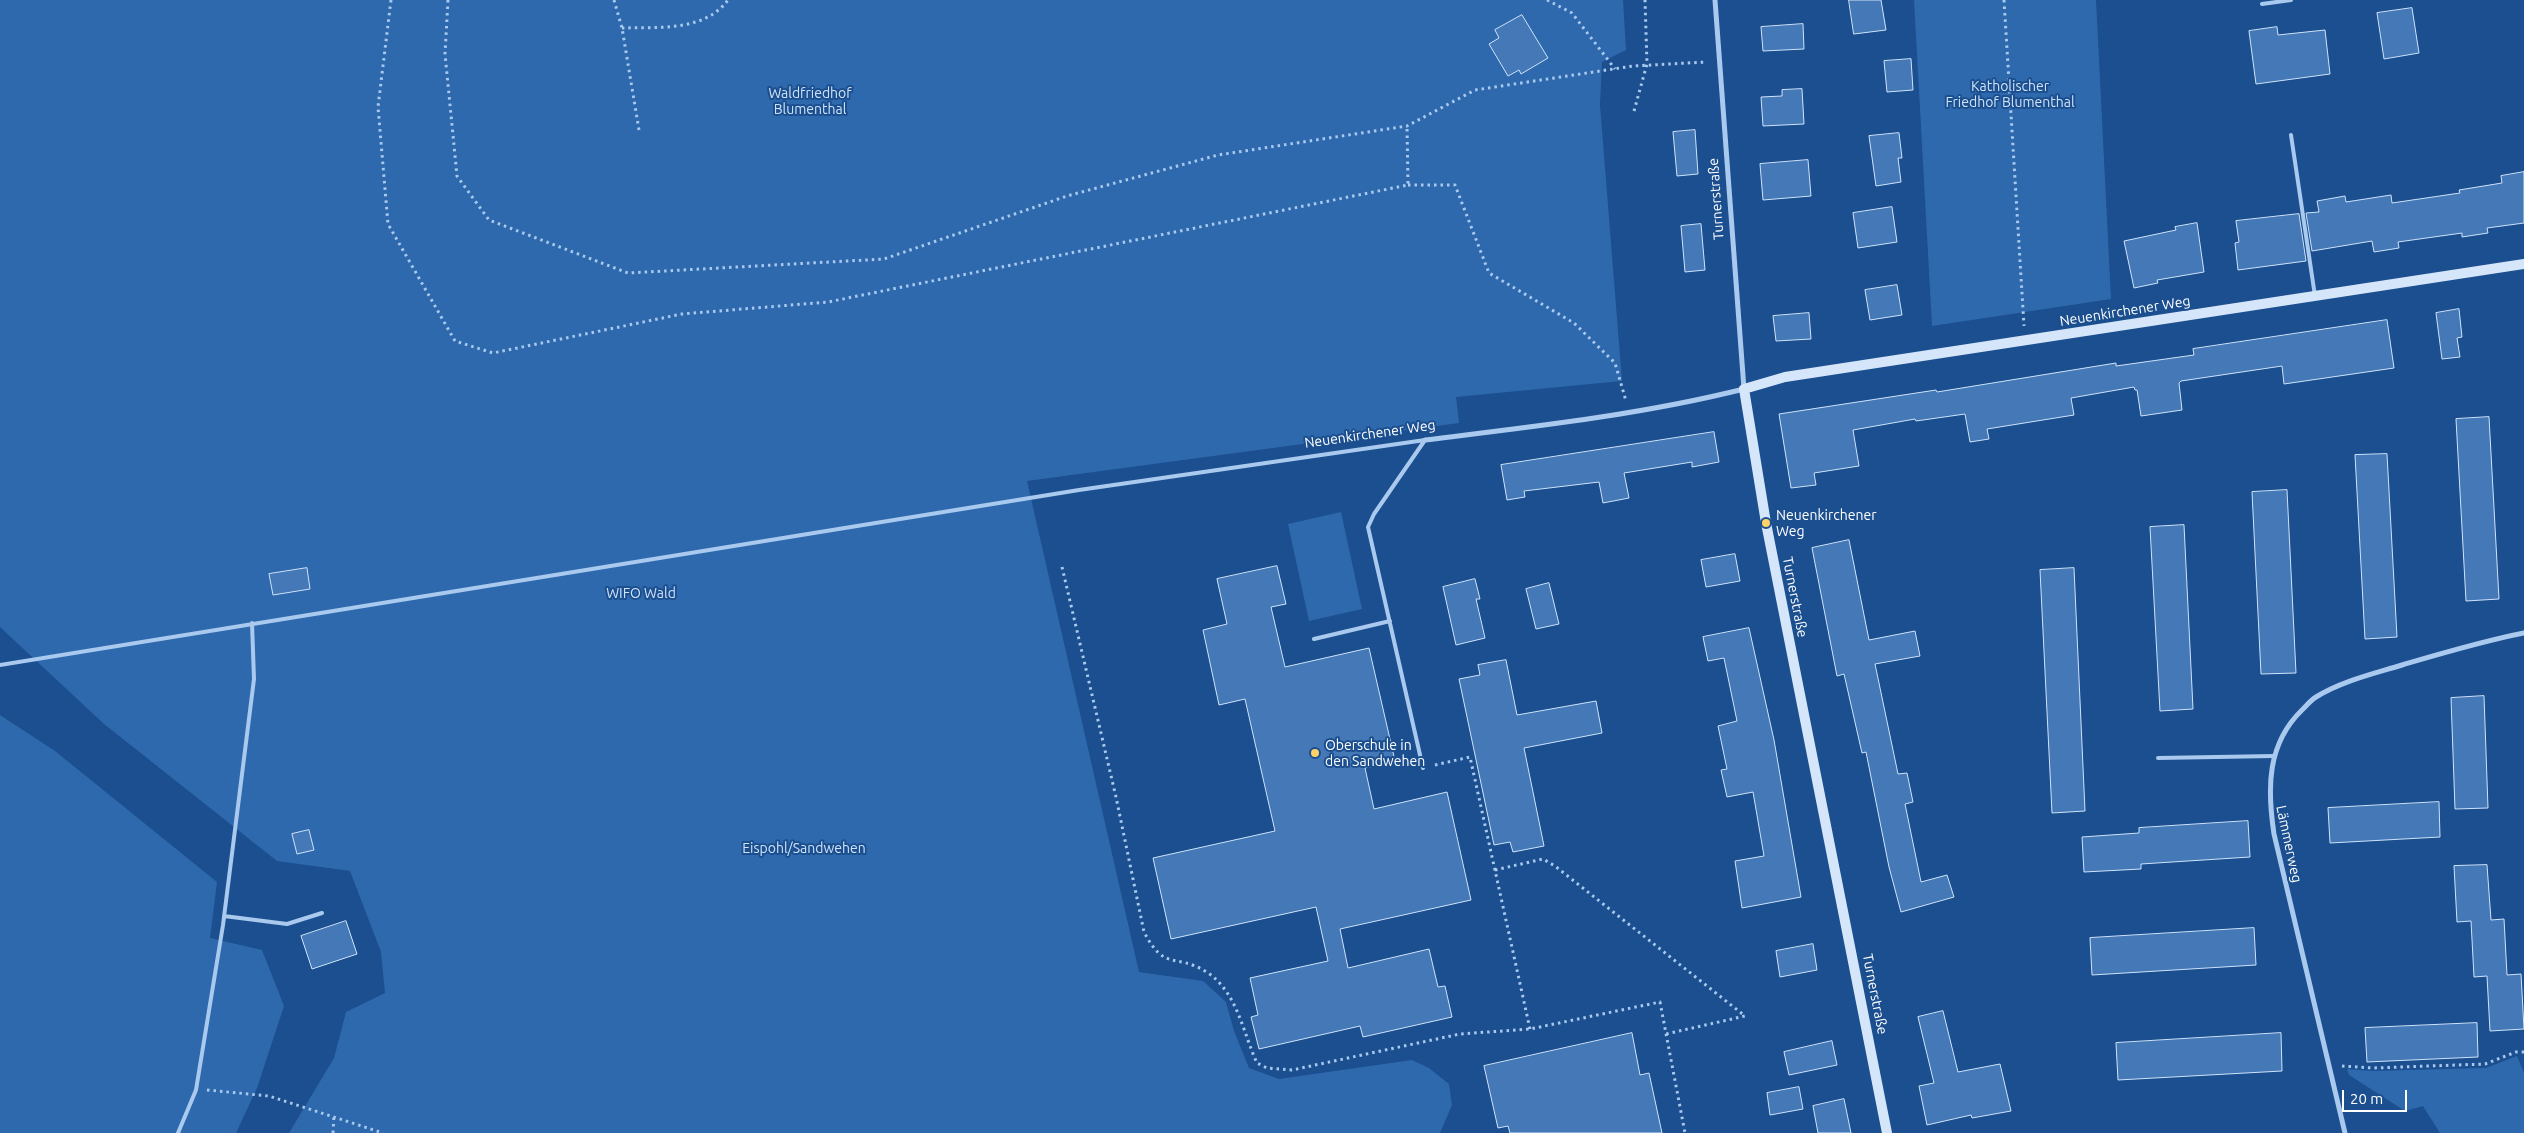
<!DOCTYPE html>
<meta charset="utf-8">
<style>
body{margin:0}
#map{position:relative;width:2524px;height:1133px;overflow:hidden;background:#1b4f8f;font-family:Ubuntu,sans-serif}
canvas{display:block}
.scale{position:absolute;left:2342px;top:1090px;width:65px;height:22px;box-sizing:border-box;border:2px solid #fff;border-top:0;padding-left:6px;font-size:15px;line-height:18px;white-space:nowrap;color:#fff;-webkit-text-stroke:4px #1b4f8f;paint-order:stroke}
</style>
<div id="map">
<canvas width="2524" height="1133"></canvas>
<div class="scale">20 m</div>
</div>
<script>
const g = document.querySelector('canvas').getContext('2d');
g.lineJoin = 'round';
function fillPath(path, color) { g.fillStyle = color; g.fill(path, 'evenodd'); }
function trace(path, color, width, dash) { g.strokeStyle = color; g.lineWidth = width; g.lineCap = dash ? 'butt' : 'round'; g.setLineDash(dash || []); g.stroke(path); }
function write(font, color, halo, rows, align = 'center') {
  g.font = font + ' Ubuntu,sans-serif'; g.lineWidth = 4; g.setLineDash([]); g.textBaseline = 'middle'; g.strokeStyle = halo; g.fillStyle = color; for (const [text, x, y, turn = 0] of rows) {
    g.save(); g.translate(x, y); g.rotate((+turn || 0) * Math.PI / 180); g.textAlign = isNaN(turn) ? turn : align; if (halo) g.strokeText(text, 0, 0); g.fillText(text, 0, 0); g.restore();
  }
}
fillPath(new Path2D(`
 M0 0H1623L1626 50 1602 62 1600 105 1622 381 1456 397 1459 423 1027 481 1139 972 1203 981 1226 1002 1234 1031 1249 1068 1279 1079 1412 1060 1429 1068 1449 1084 1452 1105 1440 1133H289L334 1058 346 1012 385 993 381 952 350 871 277 861 104 724 0 627Z
 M1914 0H2096L2111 299 1932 326Z
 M1341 512 1362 609 1309 621 1288 524Z
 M0 715 55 751 217 882 210 938 262 950 284 1006 257 1088 236 1133H0Z
 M2517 1056 2524 1073V1133H2440L2423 1106 2405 1111 2349 1075 2347 1069 2372 1071 2486 1068Z`), '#2e69ad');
const building = new Path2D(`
 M1849 0H1881L1886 30 1854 34Z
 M2412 8 2419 53 2384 59 2377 13Z
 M1522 15 1548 58 1521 74 1519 70 1508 76 1489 44 1499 38 1495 30Z
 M1803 24 1804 49 1763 51 1761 27Z
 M2277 27 2278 35 2325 30 2330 74 2256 84 2249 31Z
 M1911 59 1913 90 1887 92 1884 61Z
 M1802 89 1804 124 1763 126 1761 97 1782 96V90Z
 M1695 130 1698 174 1677 176 1673 132Z
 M1899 133 1902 158H1898L1901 182 1876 186 1869 136Z
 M1808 160 1811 196 1763 200 1760 164Z
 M2524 172V223L2487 228 2488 233 2462 237V233L2398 242 2399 248 2374 252 2372 241 2312 251 2306 213 2319 212 2317 201 2345 196 2346 202 2391 195 2392 203 2460 193 2459 190 2502 183 2501 176Z
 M1892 207 1897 242 1858 248 1853 213Z
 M2299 214 2306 261 2238 270 2235 243 2239 242 2236 221Z
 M2197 223 2204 272 2157 280 2158 283 2134 288 2124 241 2176 230 2175 227Z
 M1701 224 1705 270 1685 272 1681 226Z
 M1897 285 1902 315 1870 320 1865 290Z
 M2459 309 2462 337 2457 338 2460 357 2442 359 2436 313Z
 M1809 313 1811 339 1776 341 1773 316Z
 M2387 320 2394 368 2284 384 2282 366 2181 381 2179 383 2182 410 2141 416 2137 390H2135L2134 387 2071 398 2074 415 1987 429 1989 439 1970 442 1965 414 1916 421 1915 419 1853 430 1859 466 1814 473 1816 485 1791 488 1779 414 1936 390 1937 392 2116 363V366L2194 355 2193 349Z
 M2489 417 2499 599 2466 601 2456 419Z
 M1714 432 1719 462 1692 467V462L1624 473 1629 498 1603 503 1599 482 1524 491 1525 497 1507 500 1501 465Z
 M2387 454 2397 637 2365 639 2355 455Z
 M2287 490 2296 673 2261 674 2252 492Z
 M2184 525 2193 709 2160 711 2150 527Z
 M1849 540 1869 640 1915 631 1920 656 1875 664 1898 774 1907 773 1913 802 1905 804 1921 882 1947 875 1954 897 1901 912 1889 867 1866 752 1862 753 1844 674 1837 676 1812 548Z
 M1735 554 1740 581 1706 587 1701 560Z
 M1277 566 1286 604 1271 607 1285 667 1369 648 1395 761 1365 768 1374 809 1447 792 1471 900 1340 929 1348 968 1429 949 1438 987 1445 986 1452 1017 1363 1037 1360 1026 1259 1049 1251 1017 1258 1015 1250 978 1328 961 1316 907 1171 939 1153 858 1275 831 1245 699 1219 705 1203 630 1227 624 1217 579Z
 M307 568 310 589 273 595 269 574Z
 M2074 568 2085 811 2052 813 2040 570Z
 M1475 579 1480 599H1476L1485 638 1456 645 1443 587Z
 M1549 583 1559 624 1536 629 1526 589Z
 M1749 628 1774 740 1801 897 1742 908 1735 861 1764 856 1753 792 1727 797 1721 770 1727 769 1718 726 1737 721 1724 658 1708 661 1703 637Z
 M1506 660 1517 715 1596 701 1602 733 1524 748 1544 846 1513 852 1510 842 1494 845 1459 679 1480 675 1478 665Z
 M2484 696 2488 808 2455 809 2451 698Z
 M2439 802 2440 837 2330 843 2328 808Z
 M2248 821 2250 857 2141 864V869L2084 872 2082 837 2139 833V828Z
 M309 830 314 850 297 854 292 834Z
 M2487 865 2491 920 2504 919 2507 975 2521 974 2524 1029 2490 1031 2487 976 2474 977 2471 921 2457 922 2454 866Z
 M346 921 357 954 312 969 301 936Z
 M2254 928 2256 965 2092 975 2090 938Z
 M1813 944 1817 970 1780 977 1776 951Z
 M1943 1011 1958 1072 2000 1064 2011 1111 1972 1118 1971 1115 1927 1125 1919 1086 1934 1083 1918 1017Z
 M2477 1023 2478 1057 2367 1062 2365 1028Z
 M1632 1033 1640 1075 1649 1073 1662 1133H1510L1508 1126 1498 1128 1484 1066Z
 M2281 1033 2282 1071 2118 1080 2116 1043Z
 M1832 1041 1837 1065 1789 1075 1784 1052Z
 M1799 1087 1803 1109 1770 1115 1767 1093Z
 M1844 1099 1851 1133H1818L1813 1106Z`);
fillPath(building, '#4478b7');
trace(building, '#cfe3fa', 1);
trace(new Path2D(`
 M391 0 378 107 388 224 455 341 493 353 682 314 828 302 1408 185 1407 126
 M448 0 445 54 457 176 489 220 628 273 884 259 1067 196 1218 155 1407 126 1475 90 1633 66 1706 62
 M614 0 622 28 639 130
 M1547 0 1572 13 1615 69
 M2004 0 2024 326
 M622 28C658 27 704 32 728 0
 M1634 111 1647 64 1645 0
 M1408 185H1455L1489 273 1574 323 1615 363 1626 401
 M1062 567 1116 797 1144 932C1165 972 1175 953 1205 971 1237 990 1243 1033 1257 1063L1267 1068 1292 1070 1460 1034 1530 1029 1660 1002 1685 1133
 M1435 765 1470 757 1530 1029
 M1495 870 1543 859 1555 866 1745 1016 1666 1034
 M2342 1066 2373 1068 2485 1064 2516 1052H2524
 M207 1090 269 1096 383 1133
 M333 1133 334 1115`), '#a9c9ee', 3, [2.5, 4]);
trace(new Path2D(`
 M2262 4 2291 0
 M2291 135 2315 296
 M1314 639 1390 621
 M0 665 1079 490 1425 440
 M2158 758 2274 756
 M1423 768 1368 527 1374 514 1425 440
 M224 916 287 924 322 913
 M178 1133 196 1090 223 925 254 679 252 623`), '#a9c9ee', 4);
trace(new Path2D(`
 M1425 440C1531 427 1640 415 1744 389L1715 0
 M2345 1133 2274 834C2267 788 2267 744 2302 710 2307 705 2311 700 2316 697 2342 681 2373 674 2402 665 2443 653 2483 641 2524 633`), '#a9c9ee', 5);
trace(new Path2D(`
 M1887 1133 1766 523 1744 389 1785 377 2524 264`), '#d6e6fa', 10);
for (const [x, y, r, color] of [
 [1766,523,5,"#ffd166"],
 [1315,753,5,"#ffd166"]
]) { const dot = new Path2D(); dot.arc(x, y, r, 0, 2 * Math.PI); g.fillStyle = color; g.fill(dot); trace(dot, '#1b4f8f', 2); }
write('14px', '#cfe3fa', '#1b4f8f', [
 ["Katholischer",2010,86],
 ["Friedhof Blumenthal",2010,102],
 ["Waldfriedhof",810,93],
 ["Blumenthal",810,109],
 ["WIFO Wald",641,593],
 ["Eispohl/Sandwehen",804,848]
]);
write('14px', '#fff', '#1b4f8f', [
 ["Turnerstraße",1716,199,-94],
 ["Neuenkirchener Weg",2125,311,-9],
 ["Neuenkirchener Weg",1370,434,-8],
 ["Turnerstraße",1795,597,79],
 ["Lämmerweg",2289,844,78],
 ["Turnerstraße",1875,994,79]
]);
write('14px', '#fff', '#1b4f8f', [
 ["Neuenkirchener",1776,515],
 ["Weg",1776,531],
 ["Oberschule in",1325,745],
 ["den Sandwehen",1325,761]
], 'left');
</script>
